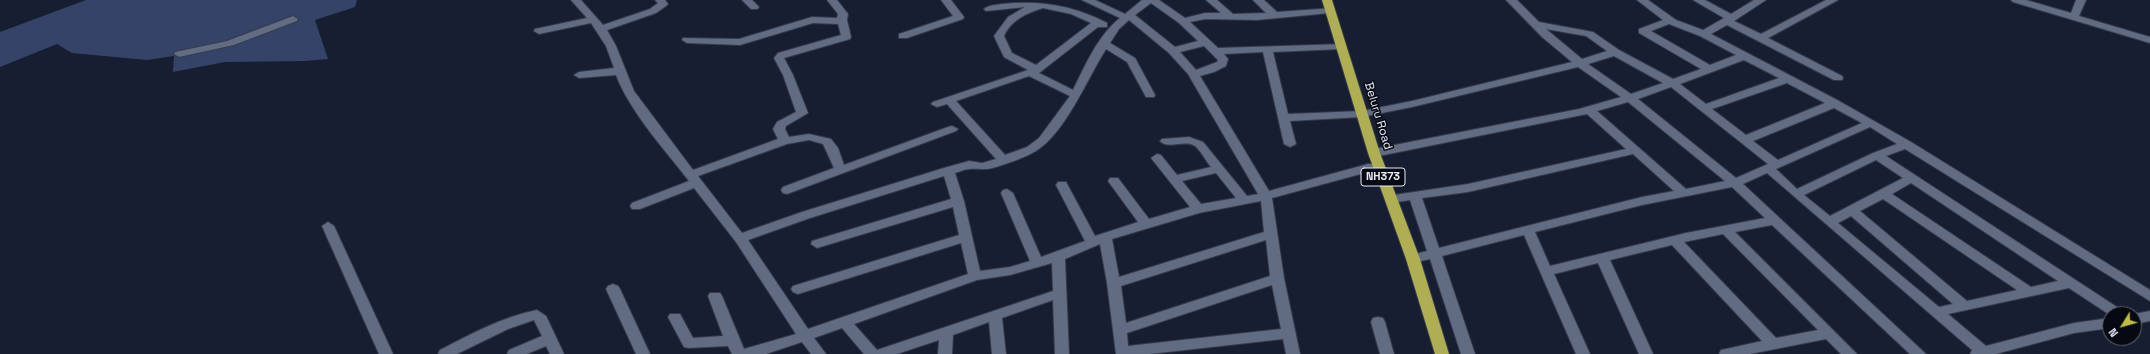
<!DOCTYPE html>
<style>
body{margin:0}
#map{position:relative;width:2150px;height:354px;overflow:hidden;background:#171e31;font-family:"Space Grotesk",sans-serif}
canvas{display:block}
.north{position:absolute;left:2102px;top:306px;width:40px;height:40px;box-sizing:border-box;background:#060911;border:1px solid #60646e;border-radius:50%;rotate:233deg;font-size:11px;font-weight:700;line-height:16px;text-align:center;color:#e7edfa}
.north::after{content:'';display:block;margin:auto;width:14px;height:18px;background:#bfbe41;clip-path:polygon(50% 0,100% 100%,50% 72%,0 100%)}
</style>
<div id="map">
<canvas width="2150" height="354"></canvas>
<div class="north">N</div>
</div>
<script>
const g = document.querySelector('canvas').getContext('2d');
g.lineJoin = 'round';
function fillPath(path, color) { g.fillStyle = color; g.fill(path, 'evenodd'); }
function trace(path, color, width, dash) { g.strokeStyle = color; g.lineWidth = width; g.lineCap = dash ? 'butt' : 'round'; g.setLineDash(dash || []); g.stroke(path); }
function write(font, color, halo, rows, align = 'center') {
  g.font = font + ' "Space Grotesk",sans-serif'; g.lineWidth = 3; g.setLineDash([]); g.textBaseline = 'middle'; g.strokeStyle = halo; g.fillStyle = color; for (const [text, x, y, turn = 0] of rows) {
    g.save(); g.translate(x, y); g.rotate((+turn || 0) * Math.PI / 180); g.textAlign = isNaN(turn) ? turn : align; if (halo) g.strokeText(text, 0, 0); g.fillText(text, 0, 0); g.restore();
  }
}
fillPath(new Path2D(`
 M86 0H357L355 7 315 20 328 59 305 61 225 62 173 72 174 56 147 60 72 53 57 44 0 67V32Z`), '#354369');
const minor = new Path2D(`
 M571 0H581L603 25 650 9 658 3 655 0H665L668 4 666 6 656 13 607 30 616 46 634 91 693 170 778 139 773 129 777 122 796 112 783 75 774 58 778 53 841 35 838 24 813 23 740 45 687 43 682 40 683 38 739 39 812 17 837 18 838 14 827 0H837L848 14 847 20 851 37 850 39 784 58 793 75 808 113 786 126 785 129 789 137 809 134 831 139 838 148 844 165 948 127 952 126 958 129 956 131 787 194 783 193 781 190 783 187 834 168 823 144 809 140 787 144 698 176 742 233 802 212 944 168 969 161 982 163 996 159 947 104 937 107 931 104 933 102 1028 70 1004 57 994 36 1008 17 1025 7 986 11 984 9C988 5 996 5 1002 4 1039 0 1073 5 1107 23V27H1098L1039 73 1073 90C1085 66 1098 35 1120 18L1082 0H1095L1125 14 1142 0H1159L1185 18 1205 13H1221L1206 0H1217L1233 14 1266 13 1253 0H1264L1277 12 1333 8V12L1330 13 1257 20 1205 19 1190 22 1218 48 1345 44 1346 46 1341 49 1273 52 1288 114 1362 111 1412 101 1572 62 1542 37 1506 0H1517L1539 22 1593 32 1619 50 1673 79 1701 69 1639 33V29L1663 20 1637 0H1648L1676 20 1703 30 1724 18 1693 0H1705L1731 14 1754 0H1766L1734 21 1761 34 1826 0H1838L1768 38 1842 76 1843 78 1842 80H1834L1727 25 1711 34 1839 101 1911 142 2150 290V301L1905 149 1886 156 2123 311 2125 314 2110 315 2069 288 1948 314 1986 346 2074 323 2110 318V328L2074 333 1996 354H1970L1972 350 1767 173 1743 184 1926 354H1910L1772 225 1735 232 1857 354H1841L1826 339 1750 354H1719L1721 350 1726 349 1762 341 1672 245 1610 260 1653 354H1639L1598 263 1554 274 1590 354H1576L1524 235 1442 256 1475 354H1461L1430 259 1413 263 1408 262 1406 259 1408 256 1427 251 1410 200 1391 203 1385 199 1387 196 1468 184 1626 149 1587 114 1374 157 1368 153 1374 149 1579 109 1621 97 1578 67 1412 107 1362 117 1290 121 1296 144 1290 147 1284 144 1263 52 1224 54 1228 59 1226 66 1214 72 1200 76 1269 191 1368 164H1380L1386 168 1384 171 1368 172 1272 198 1284 278 1300 354H1286L1283 339 1150 354H1116L1107 283 1100 244 1065 259 1069 354H1055L1053 300 1002 318 1006 354H992L989 322 953 335 952 354H938L939 340 897 354H864L842 328 814 338 826 354H811L802 342 766 354H732L728 346 689 348 684 347 668 317 670 314H680L693 338 723 336 708 296 710 293H720L722 296 744 349 796 334 736 242 694 188 640 209H632L630 206 632 203 689 181C666 151 630 112 616 75L579 78 574 75 579 72 614 68 606 46 591 23 539 34 534 31 535 29 587 18ZM1151 3 1179 23 1198 41 1175 47 1135 15ZM1043 8 1071 14 1091 23 1036 65 1012 53 1004 36C1011 20 1027 13 1043 8ZM1129 20 1169 53 1188 74 1258 194 1247 196 1203 142 1189 137 1162 139 1160 141C1168 150 1185 139 1195 146 1201 151 1206 161 1211 167L1177 175 1161 155 1157 154 1151 158 1190 207 1149 219 1118 178H1110L1108 181 1138 222 1095 236 1066 182H1058L1056 185 1085 241 1041 257 1013 193 1007 189 1003 190 1001 193 1030 261 1010 267 980 271 964 201 955 173C959 172 965 169 969 169 980 168 985 171 996 167 1009 163 1024 158 1036 151 1066 132 1087 79 1106 49L1127 62 1146 97H1154L1155 95 1135 58 1110 43 1119 29ZM1669 24 1700 36 1736 55 1710 65 1651 31ZM1546 29 1586 36 1607 51 1582 59ZM1204 46 1218 60 1217 62 1196 70 1180 52ZM1614 56 1663 83 1631 94 1588 64ZM1744 60 1779 78 1706 104 1680 84ZM1029 76 1070 96 1039 138 1027 147 1005 155 956 101ZM1787 83 1825 103 1746 135 1712 109ZM1671 87 1768 164 1736 178 1638 99ZM1628 102 1725 181 1686 189 1597 111ZM1834 108 1862 123 1778 160 1753 141ZM1870 127 1897 144 1873 153 1797 189 1776 169ZM1633 154 1674 191 1642 197 1439 248 1422 198 1468 192ZM1876 160 1903 178 1830 216 1804 195ZM1216 173 1236 198 1201 204 1182 181ZM944 176 951 199 812 241 811 244 817 248 953 207 959 235 793 286 791 289 793 292 798 294 961 243 968 274 808 329 748 240 810 218ZM1911 183 2058 281 2031 287 1892 194ZM1732 187 1765 218 1686 233 1550 266 1535 232 1642 205ZM1883 199 2017 290 1967 301 1860 211ZM1261 201 1264 232 1119 277 1112 239 1199 213ZM1851 216 1953 304 1939 307 1838 223ZM1723 234 1818 330 1776 338 1684 242ZM1266 240 1270 276 1126 323 1121 286ZM1052 263 1053 291 877 350 854 324 977 280 1010 275ZM1272 285 1281 329 1128 346 1127 333Z
 M742 0H752L759 7 757 9H751Z
 M941 0H951L964 17 963 19 907 38H899V34L953 16Z
 M2011 0H2026L2071 13 2076 0H2086L2079 16 2150 37V43L2013 2Z
 M293 16 298 19 297 21 234 45 179 57 174 54 175 52 227 41Z
 M328 222 334 226 393 354H379L322 226Z
 M613 284 618 286 620 289 650 354H636L606 289 608 286Z
 M537 310 546 316 564 354H550L546 346 527 354H507L509 350 542 336 534 320 508 329 457 354H438L440 350C471 334 502 317 537 310Z
 M2150 311V321L2134 324V314Z
 M1378 317 1383 318 1385 322 1394 354H1380L1371 322 1373 318Z`);
const highway = new Path2D(`
 M1322 0H1332L1380 153 1420 259 1449 354H1435L1406 259 1368 153Z`);
trace(minor, '#363a4a', 2);
trace(highway, '#363a4a', 2);
fillPath(minor, '#616b82');
fillPath(highway, '#afae52');
for (const [x, y, w] of [
 [1383,177,44]
]) { const box = new Path2D(); box.roundRect(x - w / 2, y - 9, w, 18, 3); g.fillStyle = '#060911'; g.fill(box); trace(box, '#e7edfa', 1); }
write('bold 11px', '#e7edfa', null, [
 ["NH373",1383,177]
]);
write('12px', '#e7edfa', '#060911', [
 ["Beluru Road",1378,116,73]
]);
</script>
